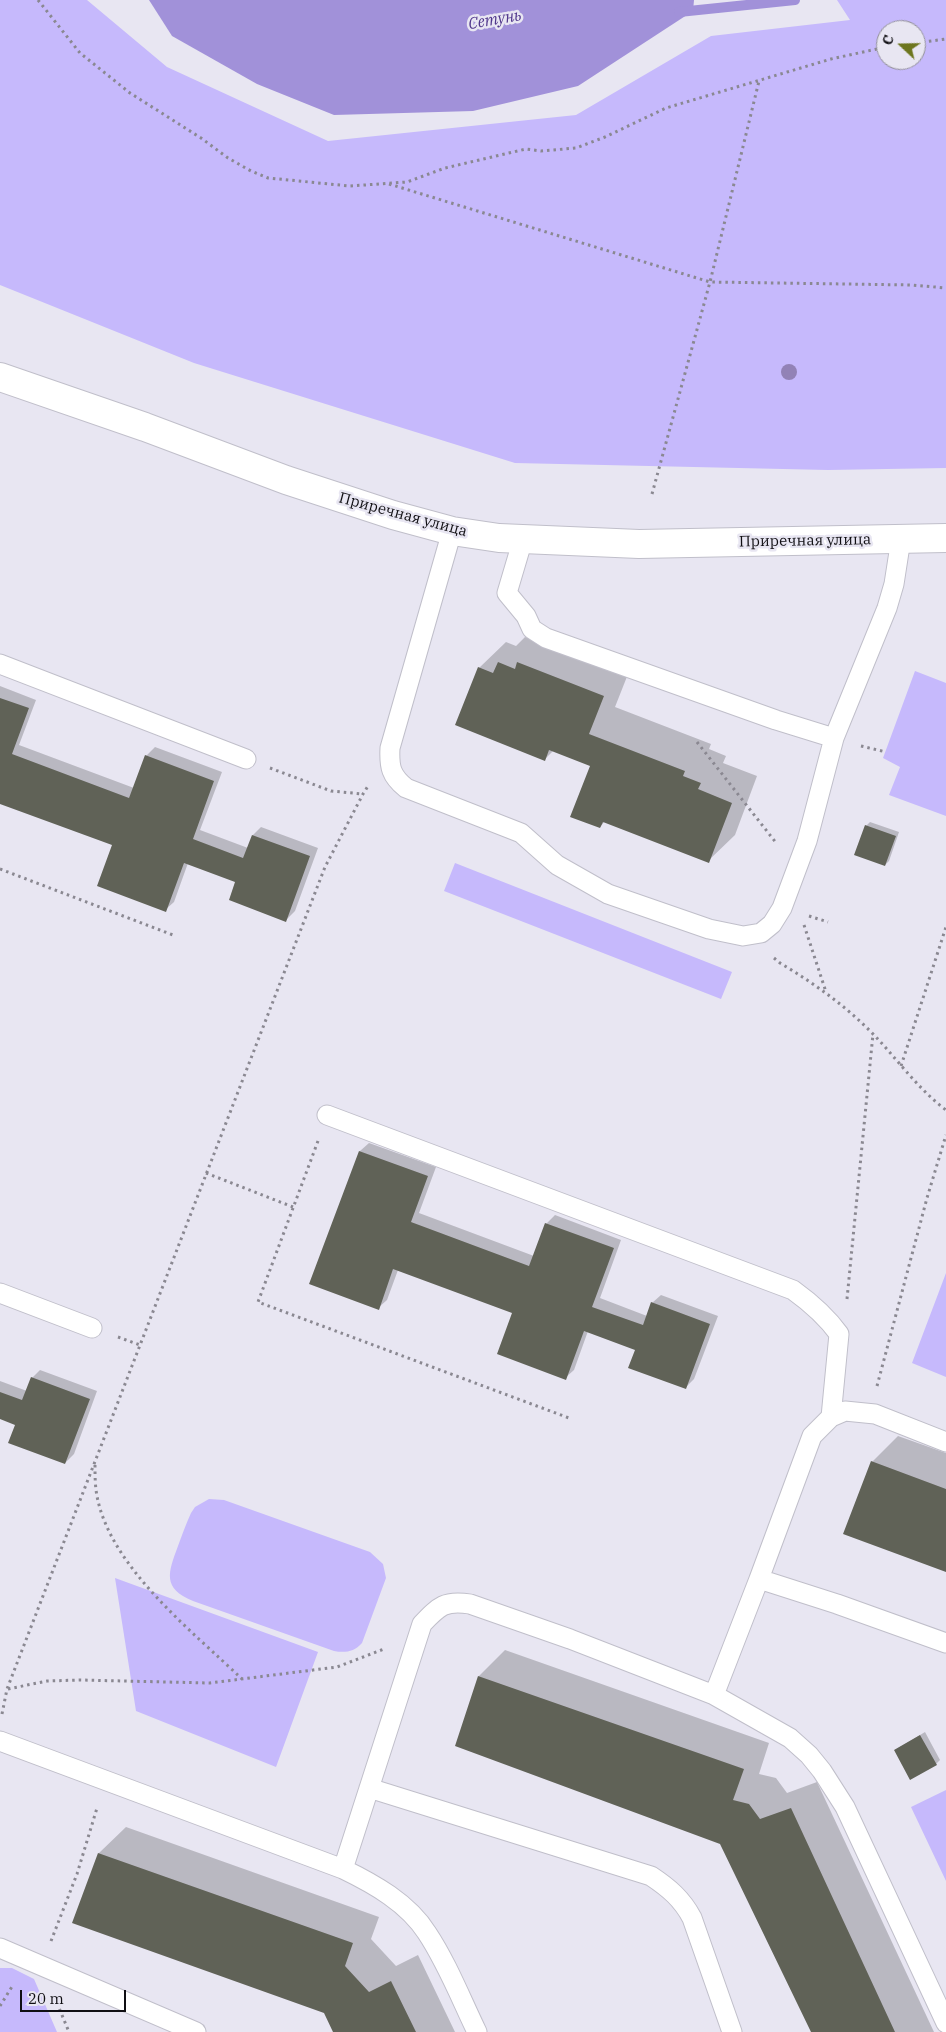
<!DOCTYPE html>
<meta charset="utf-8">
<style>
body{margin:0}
#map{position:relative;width:946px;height:2032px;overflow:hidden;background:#e8e6f2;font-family:"IBM Plex Serif",serif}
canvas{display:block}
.north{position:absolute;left:876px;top:20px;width:50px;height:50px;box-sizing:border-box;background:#e8e6f2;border:1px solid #929099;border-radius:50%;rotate:291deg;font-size:14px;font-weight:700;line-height:20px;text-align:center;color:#100f13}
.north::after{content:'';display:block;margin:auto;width:18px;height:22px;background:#6d761f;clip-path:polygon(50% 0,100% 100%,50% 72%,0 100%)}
.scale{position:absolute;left:20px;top:1990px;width:106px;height:22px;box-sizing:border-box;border:2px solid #100f13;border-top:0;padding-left:6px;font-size:15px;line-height:18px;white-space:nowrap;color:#100f13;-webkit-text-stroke:4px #e8e6f2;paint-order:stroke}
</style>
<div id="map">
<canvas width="946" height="2032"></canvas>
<div class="north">С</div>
<div class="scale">20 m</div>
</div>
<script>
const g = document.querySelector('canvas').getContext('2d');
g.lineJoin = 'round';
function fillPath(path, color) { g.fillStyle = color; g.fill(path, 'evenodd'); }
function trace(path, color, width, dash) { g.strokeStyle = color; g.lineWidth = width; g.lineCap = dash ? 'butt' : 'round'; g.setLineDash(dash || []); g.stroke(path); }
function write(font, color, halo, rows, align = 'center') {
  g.font = font + ' "IBM Plex Serif",serif'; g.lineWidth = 5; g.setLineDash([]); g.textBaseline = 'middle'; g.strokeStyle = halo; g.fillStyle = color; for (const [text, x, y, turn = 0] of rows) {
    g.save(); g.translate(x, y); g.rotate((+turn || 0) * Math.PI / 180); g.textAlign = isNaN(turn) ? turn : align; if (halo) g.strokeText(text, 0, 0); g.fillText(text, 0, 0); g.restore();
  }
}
fillPath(new Path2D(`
 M0 0H87L167 67 328 141 576 115 711 36 850 20 837 0H946V468L828 470 515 463 194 363 0 285ZM886 30H916V60H886Z
 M915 671 946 683V816L889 795 900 767 883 758Z
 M455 863 732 972 721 999 444 891Z
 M946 1273V1377L912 1363Z
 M209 1499 224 1500 370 1552 383 1564 386 1578 362 1643C354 1652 345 1653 334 1651L193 1601C162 1588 168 1573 178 1546 182 1535 186 1524 191 1513L195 1507Z
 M115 1578 318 1652 276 1767 136 1711Z
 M946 1790V1881L911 1807Z
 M0 1968H12L34 1979 57 2032H0Z`), '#c6b9fc');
fillPath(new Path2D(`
 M149 0H694L693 11 578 86 473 111 334 115 257 84 172 36Z`), '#a191d9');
fillPath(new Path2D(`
 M525 637 630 669 615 707 711 744 709 749 726 756 723 763 757 776 735 835 708 861 605 821 600 827 591 765 554 750 545 759 479 668 506 642 516 646Z
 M0 686 36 700 19 745 134 788 146 756 155 747 222 772 200 830 248 848 253 835 261 827 318 848 295 911 286 920 237 881 188 863 174 902 165 910 114 845 0 802Z
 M870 822 899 832 889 861 885 865 866 826Z
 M369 1143 436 1167 419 1213 534 1256 546 1224 555 1215 621 1240 600 1298 647 1316 652 1303 661 1295 718 1316 694 1379 685 1388 637 1349 588 1331 574 1370 565 1378 513 1312 398 1270 387 1300 378 1308 311 1283 360 1151Z
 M40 1370 97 1391 74 1454 65 1463 16 1424 0 1418V1381L27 1391 32 1378Z
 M898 1436 946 1453V1571L872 1462Z
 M505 1650 769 1743 759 1774 776 1778 787 1793 817 1782 934 2032H812L721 1843 457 1745 479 1676Z
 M925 1732 940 1760 936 1764 895 1750Z
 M126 1827 379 1917 371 1939 396 1966 418 1955 455 2032H335L325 2012 73 1922 99 1853Z`), '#0003');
trace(new Path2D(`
 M679 12 795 0`), '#a191d9', 10);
fillPath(new Path2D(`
 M498 662 515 669 517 662 604 696 589 734 685 771 683 776 701 783 698 789 732 803 709 863 603 822 600 828 570 817 590 766 549 750 545 761 455 725 478 667 493 673Z
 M0 698 29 708 12 754 129 798 145 755 214 781 193 839 243 858 252 835 310 856 286 922 229 900 235 882 184 863 166 912 97 886 112 845 0 804Z
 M865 825 896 836 885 866 854 855Z
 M359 1151 428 1176 411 1222 529 1266 545 1223 614 1248 592 1307 643 1325 651 1302 710 1324 686 1389 628 1368 635 1350 584 1331 566 1380 497 1354 512 1313 393 1269 379 1310 309 1284Z
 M31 1377 90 1399 65 1464 8 1443 15 1425 0 1419V1392L22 1400Z
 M871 1461 946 1489V1572L843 1534Z
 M478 1676 744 1769 733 1800 749 1804 760 1819 791 1808 895 2032H811L720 1844 455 1746Z
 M920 1735 937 1765 910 1780 894 1750Z
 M98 1853 353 1943 345 1966 369 1992 391 1981 416 2032H333L324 2013 72 1923Z`), '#606257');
const lane = new Path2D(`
 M452 531 390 748C389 767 391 776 406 788L521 833 557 865 608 894 709 929 743 936 761 933 772 924 782 908 807 841 834 738 887 608 894 584 901 539
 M523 539 507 593 526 616 532 629 546 638 776 720 834 738
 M0 664 246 759
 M327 1115 793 1290C811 1303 826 1316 839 1334L831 1417
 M0 1293 92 1328
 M946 1442 875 1414 845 1411 831 1417 812 1436 759 1579 837 1604 946 1643
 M714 1695 759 1579
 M0 1741 343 1869 422 1624C439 1606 445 1600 470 1604L570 1639 714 1695 790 1738 809 1755 822 1771 845 1807 946 2023
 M369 1788 651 1876C669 1888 682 1899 692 1918L732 2032
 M343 1869C374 1884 408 1903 427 1933 447 1963 461 1999 477 2032
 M0 1948 196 2032`);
const secondary = new Path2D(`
 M0 377 145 427 286 480 393 515 452 531 499 538 639 544 946 538`);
trace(lane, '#c0bfca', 21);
trace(secondary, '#c0bfca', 30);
trace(new Path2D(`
 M38 0 80 53 130 93 201 138 228 158 251 171 268 178 350 186 407 182 445 168 526 149 541 151 576 148 605 137 666 108 831 59 886 47
 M916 43 946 39
 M389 184 710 282 912 285 946 288
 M652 494 710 282 759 81
 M697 742 777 844
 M861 746 886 752
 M270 768 331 791 363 794
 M0 869 173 935
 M809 916 828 922
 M804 925 826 992
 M774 958 780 963C815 984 846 1006 874 1035 898 1060 918 1089 946 1110
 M901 1066 946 927
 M318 1141 258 1302 569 1418
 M206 1173 293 1207
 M847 1299 873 1034
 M118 1337 140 1345
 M877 1386 927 1198 946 1135
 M95 1465C95 1475 95 1486 97 1496 110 1567 192 1631 242 1679
 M8 1689 47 1681 80 1680 210 1683 337 1667 384 1649
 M2 1714 7 1689 325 867 363 794 368 786
 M51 1941 77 1874 97 1808
 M57 2003 69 2032
 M0 2006 13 1985`), '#8a8891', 3, [2.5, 4]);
trace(lane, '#fff', 19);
trace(secondary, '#fff', 28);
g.fillStyle = '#9282b6';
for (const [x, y] of [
 [789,372]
]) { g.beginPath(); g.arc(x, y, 8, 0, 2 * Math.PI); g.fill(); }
write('15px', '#100f13', '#e8e6f2', [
 ["Приречная улица",403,515,15],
 ["Приречная улица",805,541,-1]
]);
write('italic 16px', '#51378c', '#e8e6f2', [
 ["Сетунь",495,20,-10]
]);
</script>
